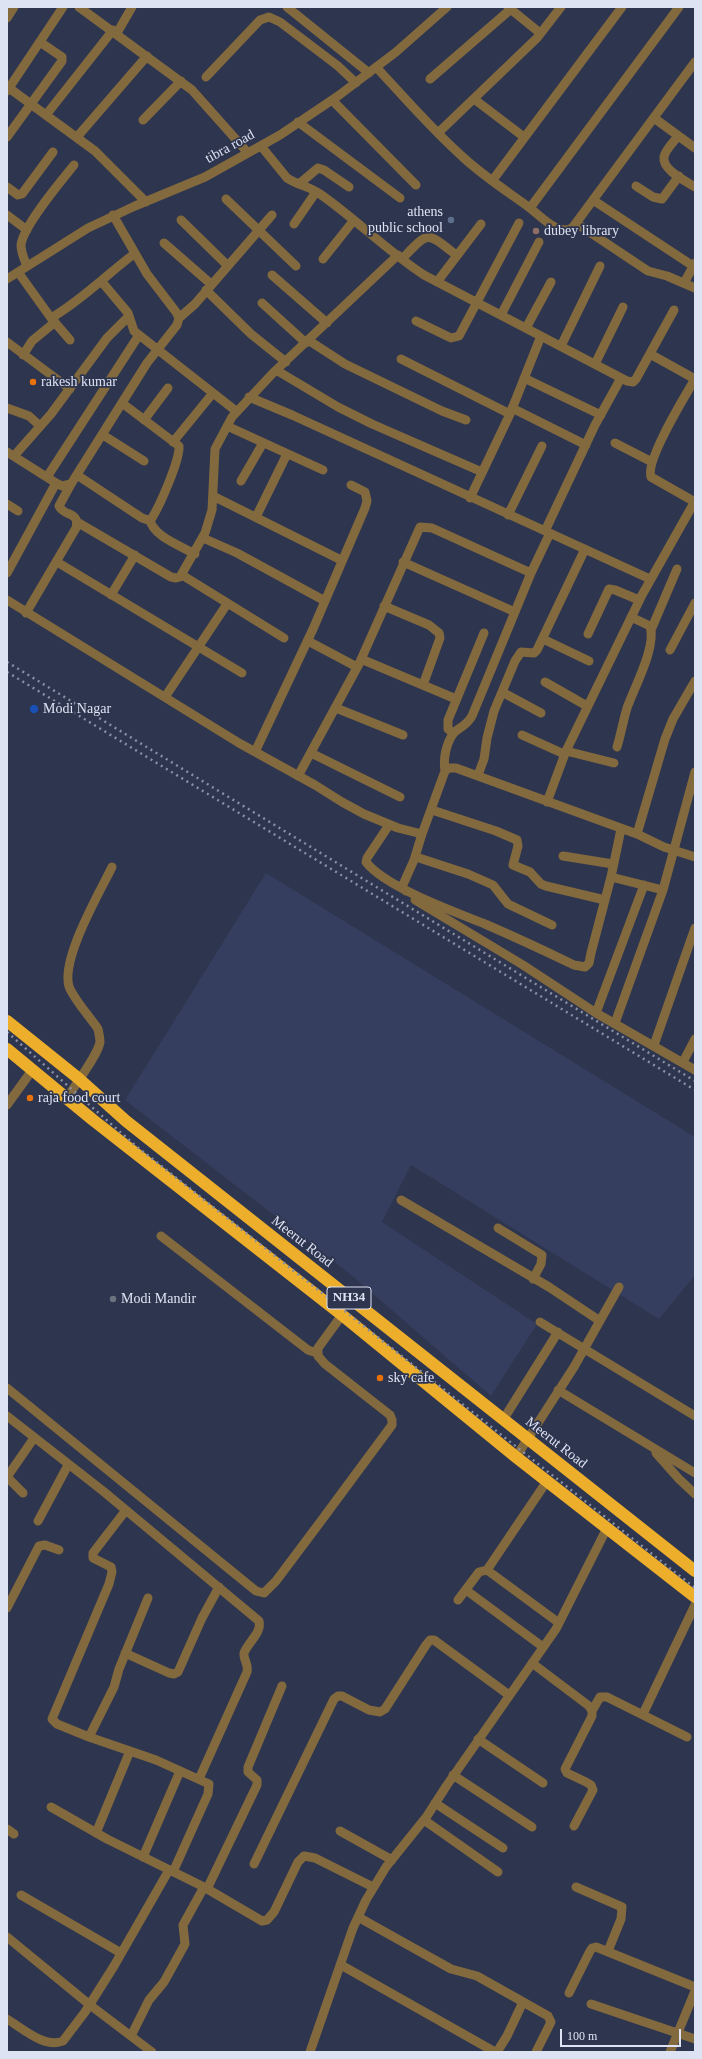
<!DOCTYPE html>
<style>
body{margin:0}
#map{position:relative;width:702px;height:2059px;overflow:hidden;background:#2e354e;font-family:Georgia,serif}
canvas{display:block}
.frame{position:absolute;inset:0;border:8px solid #dee3f4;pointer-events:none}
.scale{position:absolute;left:560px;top:2029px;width:121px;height:18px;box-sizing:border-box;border:2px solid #dee3f4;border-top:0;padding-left:5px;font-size:12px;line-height:14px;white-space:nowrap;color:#dee3f4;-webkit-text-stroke:3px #2e354e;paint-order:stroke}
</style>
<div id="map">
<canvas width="702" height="2059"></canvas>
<div class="frame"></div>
<div class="scale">100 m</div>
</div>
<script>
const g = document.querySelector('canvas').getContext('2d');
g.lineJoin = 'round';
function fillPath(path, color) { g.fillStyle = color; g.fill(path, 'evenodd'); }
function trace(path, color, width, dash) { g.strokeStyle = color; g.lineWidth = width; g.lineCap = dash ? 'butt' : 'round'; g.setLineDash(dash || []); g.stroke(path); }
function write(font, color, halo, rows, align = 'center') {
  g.font = font + ' Georgia,serif'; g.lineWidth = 3.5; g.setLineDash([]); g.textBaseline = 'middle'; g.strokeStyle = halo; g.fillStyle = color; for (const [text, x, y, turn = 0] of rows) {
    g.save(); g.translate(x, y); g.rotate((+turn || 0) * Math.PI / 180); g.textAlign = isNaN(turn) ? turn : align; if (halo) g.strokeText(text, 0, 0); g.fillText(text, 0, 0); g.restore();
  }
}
fillPath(new Path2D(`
 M266 873 695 1137V1275L659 1319 411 1165 382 1222 537 1324 491 1396 350 1274 125 1100Z`), '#353e5e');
trace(new Path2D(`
 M79 7 192 90 248 153
 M287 7 369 73
 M508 7 540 33
 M7 18 14 7
 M117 33 132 7
 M376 67C405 98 433 131 465 159 485 177 508 192 530 208 540 216 561 238 573 227L695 62
 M206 77 260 20 269 17 280 22 338 66 356 83
 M430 79 511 9
 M9 88 95 151 146 202
 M7 91 63 7
 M474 99 524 137
 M332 100 416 185
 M46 115 113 30
 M654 118 695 148
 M143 120 181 81
 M298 122 400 198
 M438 133 537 38 561 7
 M678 136C674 142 665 150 664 157 662 170 686 181 695 187
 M7 137 62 61V57L40 42
 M77 137 147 56
 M261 146 287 178C297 185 309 186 320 194 356 219 387 251 424 275L627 381 633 382 636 379 674 310
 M492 181 622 7
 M299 184 318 168 324 170 349 187
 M636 186 653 197 662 199 679 176
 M7 187 18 195 22 194 53 152
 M226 199 296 266
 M593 200 693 266
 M530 208 679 7
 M7 215 27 230
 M181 220 228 266
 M576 223 648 271 667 276 695 288
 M294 224 316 192
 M164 243 211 284
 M323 259 354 220
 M402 259C429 231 426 231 456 255
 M27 266C24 259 21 253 21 245 23 226 61 181 74 165
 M18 272 51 318 70 340
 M272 275 327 323
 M7 279 88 228 135 206 205 177 280 135 338 96 396 52 447 7
 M102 282 128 313 134 331 236 411
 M437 282 481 224
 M684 283 695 263
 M206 290 251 334 286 362
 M262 303 306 343
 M501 315 539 242
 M51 318C82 300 106 275 134 254
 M179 318 195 304 272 215
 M416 321 451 338 459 336 519 223
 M526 328 551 282
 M308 340 345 364 442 411 466 420
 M7 342 70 389
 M561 346 600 266
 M650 354 695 379
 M23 355 32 341 55 322
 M401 359 510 414
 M595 364 623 307
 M276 370 338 407 372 424 482 472
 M524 378 601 415
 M695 379C685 396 645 461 651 477L695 502
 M249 397 292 415 650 579
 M7 408 29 416 40 426
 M512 408 586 445
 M144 420 168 388
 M227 426 323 470
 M103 435 144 461
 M173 442 213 393
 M615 443 652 462
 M7 452 56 483 62 486 71 484 147 363 177 325 179 318 176 312 147 274 113 215
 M14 456 51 414 107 338 129 316
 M77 475 142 518 148 520 152 518C160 505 180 460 179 446L122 403
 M47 477 139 335
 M241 481 263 443
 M213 496 341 560
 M470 498 510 414 541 336
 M7 504 18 511
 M508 515 542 446
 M256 517 287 454
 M150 519C152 536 181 546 195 554
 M77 522 171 577 176 578 180 577 205 533 212 510 215 449 232 417 273 373 398 255
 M545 531 595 425 621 378
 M203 538 237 553 325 601
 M57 562 242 673
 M403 562 515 612
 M7 573 56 483
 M182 575 284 638
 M111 595 135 555
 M7 600 239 743 315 785 342 802 364 814 398 828 422 834 445 771 449 768H456L637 834 664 847 695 857
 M384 606 429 625 439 633 440 638 423 685
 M26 613 76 528C80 511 64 517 59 506L71 484
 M651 630 677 569
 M588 634 609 589 615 590 639 600
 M543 639 589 661
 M308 641 357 667
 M670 650 695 603
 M361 659 456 699
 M545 682 587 706
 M502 692 541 713
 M165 697 227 604
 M336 708 403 735
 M453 733 448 729V720L484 633
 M522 735 564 754
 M617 747C621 734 623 721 627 708 634 688 657 646 650 626L631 617
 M566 751 614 763
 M255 752 313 629 365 508 367 501 365 492 351 485
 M311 753 400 797
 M445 771C443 759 446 744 453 734 458 727 465 728 472 716L531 573 550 533
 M478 775 484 759 487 738 494 711 515 661 521 652 534 653 537 650 585 549
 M298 776 359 664 420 527 432 528 531 573
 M547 802 566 751 642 595 695 501
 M432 810 496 831 517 840 518 846 513 865 530 872 541 884 546 886 605 900
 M389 825 367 858 366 862C385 887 455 912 485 924 515 937 545 951 574 965L585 967 589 963 591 953 611 877 621 829
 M637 834 665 739 673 719 695 681
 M563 856 613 864
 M416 857 468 874 493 885 508 904 552 925
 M611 877 663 890
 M406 891 402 887 414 860 422 834
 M415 900 523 965 596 1013 695 1070
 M596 1013 644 885
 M615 1023 663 890 695 772
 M654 1045 695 928
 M683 1062 695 1039
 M67 1098C75 1085 98 1055 100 1042 100 1037 99 1034 98 1029 89 1016 77 1003 70 989 58 963 100 892 112 867
 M7 1105 33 1069
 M401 1200 549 1287 600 1321
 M498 1228 542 1255 541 1264 533 1279
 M161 1236 308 1350 317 1353
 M540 1322 695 1416
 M7 1388 256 1591 264 1593 276 1581 321 1521 392 1425V1420L390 1415 325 1364 318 1356V1348L342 1315
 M558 1390 695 1473
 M7 1416 103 1491 259 1621C262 1633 248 1642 244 1653 243 1659 249 1665 247 1672L199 1779
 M503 1420 558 1332
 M656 1453 679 1479 695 1494
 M516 1457 574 1367 619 1287
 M23 1493 7 1477 34 1438
 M126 1510 93 1553V1558L111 1567 112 1572 109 1584 52 1719 57 1724 89 1737 156 1760 209 1784 208 1794 173 1872
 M38 1521 68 1465
 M487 1570 547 1481
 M466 1590 543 1647
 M458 1600 479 1572 487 1570 559 1623
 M7 1608 39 1546 45 1545 59 1550
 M125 1653 169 1673 174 1674 178 1672 202 1618 219 1587
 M532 1663 589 1706 592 1711V1716L565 1769 567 1773 586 1782 591 1785 593 1790 574 1826
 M592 1711 600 1697H607L687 1737
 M643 1714 695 1605
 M89 1737 114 1687 119 1669 148 1598
 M478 1739 543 1783
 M453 1775 532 1827
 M435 1803 503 1848
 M51 1807 107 1839 204 1887 262 1921 267 1920 274 1912 298 1862 304 1856 315 1858 373 1887
 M424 1820 498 1872
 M7 1829 14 1834
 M340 1831 392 1860
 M96 1833 130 1751
 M143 1857 180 1771
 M254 1864 334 1699 338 1696H342L369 1710 380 1712 385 1709 426 1645 430 1640H434L509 1695
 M576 1887 622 1907 621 1919 608 1951
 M207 1889 257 1785V1780L248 1772V1767L282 1686
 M21 1895 121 1953
 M358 1917 451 1969 477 1976 548 2016 551 2022 536 2052
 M7 1937 90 2005 152 2052
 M341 1965 495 2052
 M569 1993 589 1953 592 1948 596 1947 695 1987
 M591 2004 695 2039
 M7 2019C22 2028 45 2049 63 2041L85 2012 114 1966 169 1870
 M131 2036 149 2000 164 1982 185 1944 183 1925 204 1887
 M310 2052 353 1928 366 1900 386 1867 427 1816 447 1785 556 1629 607 1528
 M497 2052 507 2036 523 2002
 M670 2052 695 1991`), '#836a3e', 9);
trace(new Path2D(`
 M7 1021 78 1078 126 1121 695 1571
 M7 1049 93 1120 342 1315 516 1457 695 1597`), '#ecae2b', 12);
trace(new Path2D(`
 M7 662 695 1081
 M7 672 695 1090
 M7 1032 136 1146 695 1588`), '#898fa4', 2.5, [2, 4]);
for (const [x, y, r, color] of [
 [451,220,4,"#5c6f8a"],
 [536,231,4,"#8d6e63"],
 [33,382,4,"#e8710a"],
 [34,709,5,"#1a4fb4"],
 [30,1098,4,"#e8710a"],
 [113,1299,4,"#6b7280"],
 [380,1378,4,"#e8710a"]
]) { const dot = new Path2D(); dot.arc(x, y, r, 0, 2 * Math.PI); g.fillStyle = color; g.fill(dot); trace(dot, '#2e354e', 1.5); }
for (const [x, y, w] of [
 [349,1298,44]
]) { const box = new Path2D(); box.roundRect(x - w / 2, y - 11, w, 22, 3); g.fillStyle = '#2e354e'; g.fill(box); trace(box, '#dee3f4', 1); }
write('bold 13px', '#dee3f4', null, [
 ["NH34",349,1298]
]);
write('14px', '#dee3f4', '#2e354e', [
 ["tibra road",230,147,-29],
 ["Meerut Road",302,1242,38],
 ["Meerut Road",556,1443,38]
]);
write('14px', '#dee3f4', '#2e354e', [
 ["athens",443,212,"right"],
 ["public school",443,228,"right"],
 ["dubey library",544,231],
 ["rakesh kumar",41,382],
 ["Modi Nagar",43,709],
 ["raja food court",38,1098],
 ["Modi Mandir",121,1299],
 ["sky cafe",388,1378]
], 'left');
</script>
